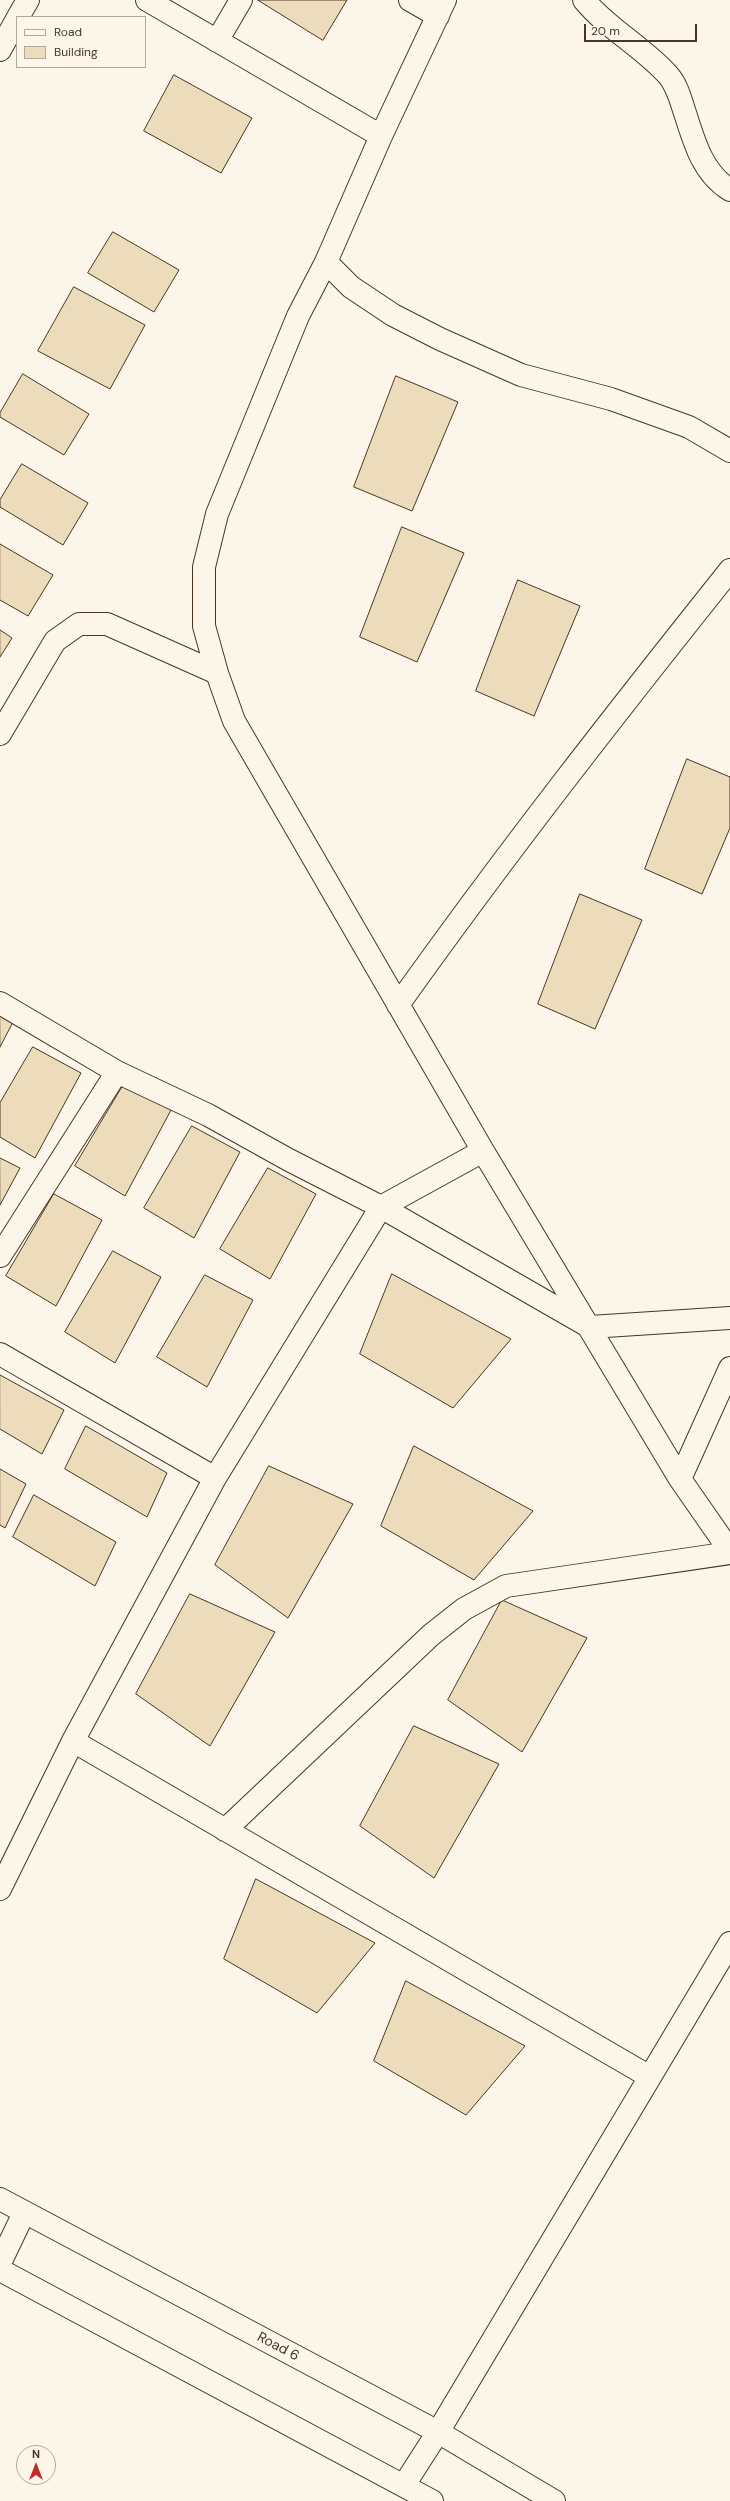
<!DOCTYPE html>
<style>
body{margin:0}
#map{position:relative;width:730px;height:2501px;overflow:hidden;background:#fbf6e9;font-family:"DM Sans",sans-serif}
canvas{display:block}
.legend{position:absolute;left:16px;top:16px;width:130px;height:52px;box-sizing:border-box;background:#fbf6e9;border:1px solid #b4a999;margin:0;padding:5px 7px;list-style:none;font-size:12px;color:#4a3520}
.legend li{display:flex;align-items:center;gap:8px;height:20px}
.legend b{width:20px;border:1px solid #b4a999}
.north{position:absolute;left:16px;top:2445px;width:40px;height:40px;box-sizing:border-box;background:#fbf6e9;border:1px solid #b4a999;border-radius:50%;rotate:0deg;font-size:11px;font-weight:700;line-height:16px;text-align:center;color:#4a3520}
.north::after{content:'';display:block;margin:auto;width:14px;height:18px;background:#c62828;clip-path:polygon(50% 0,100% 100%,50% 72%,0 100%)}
.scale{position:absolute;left:584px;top:24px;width:113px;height:18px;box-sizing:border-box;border:2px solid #4a3520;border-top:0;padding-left:5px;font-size:12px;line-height:14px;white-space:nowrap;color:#4a3520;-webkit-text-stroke:3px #fbf6e9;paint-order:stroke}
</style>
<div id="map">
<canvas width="730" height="2501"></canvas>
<ul class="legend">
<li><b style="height:5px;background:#fbf6e9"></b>Road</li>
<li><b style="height:11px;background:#ecdcbc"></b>Building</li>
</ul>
<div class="north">N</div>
<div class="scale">20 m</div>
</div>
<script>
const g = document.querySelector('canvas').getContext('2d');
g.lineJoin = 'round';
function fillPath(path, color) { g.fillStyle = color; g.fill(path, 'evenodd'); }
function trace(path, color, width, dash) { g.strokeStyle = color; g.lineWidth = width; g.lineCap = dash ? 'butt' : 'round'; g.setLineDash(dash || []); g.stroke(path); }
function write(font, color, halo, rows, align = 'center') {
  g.font = font + ' "DM Sans",sans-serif'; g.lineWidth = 3; g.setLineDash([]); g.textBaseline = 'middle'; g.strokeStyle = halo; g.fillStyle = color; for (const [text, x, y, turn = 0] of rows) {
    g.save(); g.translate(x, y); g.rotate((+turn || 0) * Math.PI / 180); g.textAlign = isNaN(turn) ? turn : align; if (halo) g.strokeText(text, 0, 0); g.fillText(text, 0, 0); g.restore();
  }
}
const building = new Path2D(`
 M258 0H347L323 40Z
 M174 75 252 118 221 173 144 131Z
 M113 232 179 270 154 312 88 273Z
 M74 287 145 325 110 389 38 351Z
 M23 374 89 414 64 455 0 417V413Z
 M396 376 458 402 412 511 354 487Z
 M22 464 88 503 63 545 0 507V500Z
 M402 527 464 553 417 662 360 637Z
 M0 544 53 575 28 616 0 600Z
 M518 580 580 606 534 716 476 691Z
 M0 630 12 638 0 657Z
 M687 759 730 777V828L702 894 645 869Z
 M580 894 642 920 595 1029 538 1004Z
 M0 1015 13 1022 0 1047Z
 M33 1047 81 1073 35 1158 0 1137V1103Z
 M124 1084 171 1110 125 1196 75 1166Z
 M192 1126 240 1152 194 1238 144 1208Z
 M0 1158 20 1168 0 1205Z
 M268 1168 316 1194 270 1279 220 1249Z
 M54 1194 102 1220 56 1306 6 1276Z
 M113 1251 161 1277 115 1363 65 1332Z
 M392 1274 511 1339 453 1408 360 1354Z
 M205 1275 253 1300 207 1387 157 1357Z
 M0 1375 64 1410 42 1454 0 1429Z
 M86 1426 167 1473 147 1517 65 1469Z
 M414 1446 533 1511 474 1580 381 1526Z
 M269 1466 353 1504 288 1618 215 1565Z
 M0 1469 26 1484 5 1528 0 1525Z
 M34 1495 116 1542 95 1586 13 1537Z
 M190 1594 275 1632 210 1746 136 1694Z
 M502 1600 587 1638 522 1752 448 1700Z
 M414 1726 499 1764 434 1878 360 1826Z
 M256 1879 375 1943 317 2013 224 1959Z
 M406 1981 525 2046 466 2115 374 2061Z`);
fillPath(building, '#ecdcbc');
trace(building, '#4a3520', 1);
const minor = new Path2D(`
 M147 0 381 136
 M410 0 438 16
 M445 0 381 136 326 262 298 316 217 514 204 567V626L217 673 234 721 483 1151 680 1479 730 1551
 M584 0C608 29 643 47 668 75 678 86 681 102 686 116 695 145 704 174 730 190
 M18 17 28 0
 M217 41 241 0
 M0 50 17 19
 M326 262 351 287 393 315 440 339 521 375 611 399 689 427 730 451
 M0 734 55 641 79 624H107L217 673
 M0 1003 117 1072 208 1115 289 1160 381 1207 590 1327 730 1318
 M398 1005C504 856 616 713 730 570
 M0 1256 117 1072
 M0 1354 215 1478
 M680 1479 730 1368
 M73 1741 650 2077
 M225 1830 431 1635 464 1609 506 1586 730 1553
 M0 1889 73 1741 215 1478 381 1207 483 1151
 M0 2199 438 2432 554 2501
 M0 2263 24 2213
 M0 2270 432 2501
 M404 2485 438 2432 730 1943`);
trace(minor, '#4a3520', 24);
trace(minor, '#fbf6e9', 22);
write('14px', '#4a3520', '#fbf6e9', [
 ["Road 6",278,2347,28]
]);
</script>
